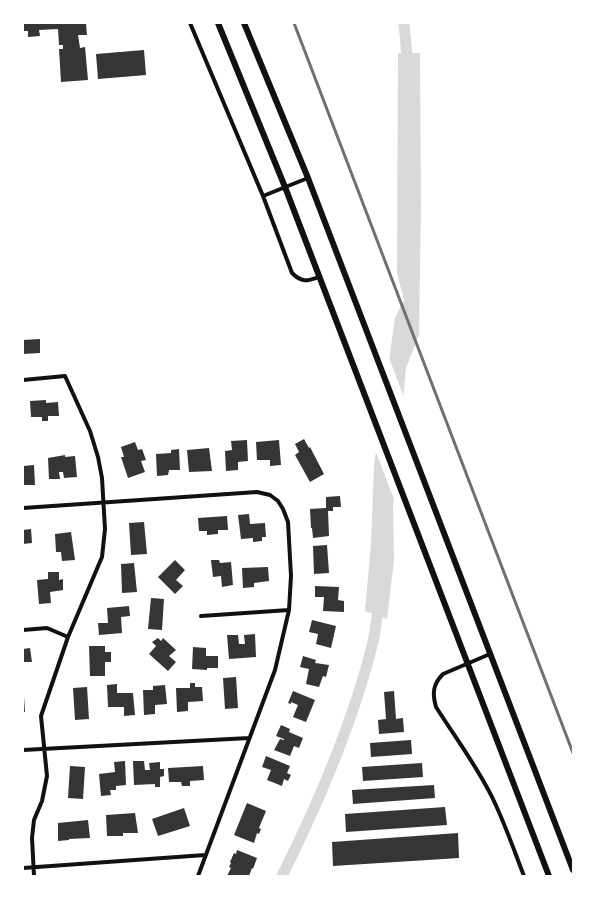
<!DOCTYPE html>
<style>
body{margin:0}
#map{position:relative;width:596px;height:899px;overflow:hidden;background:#fff;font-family:"Libre Baskerville",serif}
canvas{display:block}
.frame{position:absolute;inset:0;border:24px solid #fff;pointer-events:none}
</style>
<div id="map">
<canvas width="596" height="899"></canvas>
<div class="frame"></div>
</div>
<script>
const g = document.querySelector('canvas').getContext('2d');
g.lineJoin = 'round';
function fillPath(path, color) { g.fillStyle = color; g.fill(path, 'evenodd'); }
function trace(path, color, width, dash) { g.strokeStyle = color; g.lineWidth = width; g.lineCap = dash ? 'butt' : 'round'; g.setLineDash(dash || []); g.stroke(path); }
fillPath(new Path2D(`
 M398 53H420L421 205 419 335 406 368 393 507 394 560 387 619 365 611 371 543 374 466 395 318 404 300 397 273Z`), '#d9d9d9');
fillPath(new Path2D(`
 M388 355 405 400 395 502 374 447Z`), '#fff');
trace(new Path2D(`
 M404 23 408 68
 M282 876C319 802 353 723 373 642 376 629 377 614 379 600`), '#d9d9d9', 11);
fillPath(new Path2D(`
 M23 23H86L87 35H78L80 48 85 47 88 80 61 82 59 49H63V45H59L58 29 39 30 40 36 28 37V31H23Z
 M144 50 146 75 98 79 96 54Z
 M40 339V353L23 354V340Z
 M46 400V403L58 402 59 416H48V421H42V417H31L30 401Z
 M304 439 309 448 310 447 324 474 310 482 295 455 299 452 295 444Z
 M247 440 248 461 238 462V470L226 471 225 451 232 450 231 441Z
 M279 440 281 465 270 466V460H257L256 442Z
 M135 442 138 450 142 449 146 460 141 461 145 472 128 478 121 457H124L121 447Z
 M209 448 212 471 189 472 187 450Z
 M179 449 180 470H169L168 475 157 476 156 454 171 453V450Z
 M65 455V457L75 456 77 477 64 478 63 472H59L60 479H49L48 458Z
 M34 465 35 485H23V466Z
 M340 496 341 507H333V511H328L329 536 313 538 312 528H311L310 509 326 508V497Z
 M249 514 250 524 265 523 266 537H262V541L253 542V538L241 539 238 515Z
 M227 516 228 530H218V534L207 535V531H199L198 518Z
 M144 522 147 554 131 555 129 523Z
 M31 529 32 543 23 544V530Z
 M71 532 75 560 62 561 61 552H56L55 534Z
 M327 545 329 573 314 574 313 546Z
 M175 560 185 570 176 580 183 586 175 594 158 577Z
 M211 560H219L220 563 231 562 233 585 222 587 221 576 213 577Z
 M134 563 137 592 122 593 121 564Z
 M268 567 269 581 254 583V587L243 588 242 568Z
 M48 572H59V580L63 579V590L50 592 51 603 39 604 37 580 48 579Z
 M315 586 339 587 338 600 344 601V612L323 611 324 597H315Z
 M151 598 164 599 162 630 148 629Z
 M129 606 130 616 121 617 122 633 99 635 98 623H108L107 608Z
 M312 620 336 626 331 648 316 644 318 634 309 632Z
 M255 634 256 657 229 659 227 635H238L239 644H245L244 635Z
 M158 638 161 641 163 638 176 650 169 656 176 662 168 671 149 654 156 646 152 642Z
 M89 646H105V652H111V662H105V676H90Z
 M193 647 206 648V656H218V668H207V670L192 669Z
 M30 648 32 662H23V649Z
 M303 656 316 660 315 663 329 665 326 677 323 676 319 687 306 684 309 669 300 667Z
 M236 677 238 708 225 709 223 678Z
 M190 683H195V687H202L203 701 188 702V711L177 712 176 688H190Z
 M117 684V693H133L135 715 124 716V707H108L107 685Z
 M165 685 167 704 155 705V714L144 715 143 690H153V686Z
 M87 687 89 719 75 720 73 688Z
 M293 691 315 700 306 722 293 717 298 705 291 702V704L288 703Z
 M394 691 396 719 403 718 404 732 379 734 378 720 386 719 384 692Z
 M23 696H24L25 712H23Z
 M281 725 290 729 289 732 303 738 299 748 294 746 290 756 274 750 280 739 284 740V739L276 736Z
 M411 740 412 754 371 757 370 743Z
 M266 756 290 766 287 773 291 775 288 781 284 779 282 786 267 780 271 770 262 767Z
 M125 761 126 785 116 786V790H110L111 795 101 796 99 774 115 772 114 762Z
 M133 761H144L145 770H150L149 763 160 762V769H164V776L160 777V787H155V784L134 785Z
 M422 763 423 777 363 781 362 767Z
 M70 766 85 767 83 799 68 798Z
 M203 766 204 780 190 781V786H182L181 782H169L168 768Z
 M434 785 435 798 353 804 352 790Z
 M247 803 266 811 259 828 261 829 259 834 257 833 254 843 234 835Z
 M445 807 447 825 346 832 345 814Z
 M184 808 190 826 158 836 152 819Z
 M135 813 138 833H123V836H107L106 815Z
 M88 820 90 838 69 839V840L58 841V823Z
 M458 833 459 858 333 866 332 842Z
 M237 850 257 858 253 869 252 868 249 876H227L231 868 229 867 231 863 230 862 234 853 236 854Z`), '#353535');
trace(new Path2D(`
 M190 23 263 196 292 273C302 283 307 281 319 277
 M263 196 308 178
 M23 380 65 376 90 431 98 457 102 478 105 529 102 557 68 637 41 716 47 776 42 801 34 820 32 838 34 876
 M23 508 257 492 270 495 278 501 283 509 288 522 291 576 289 610 275 670 198 876
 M201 616 289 610
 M23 630 47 628 68 637
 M490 654 443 674C433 684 432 693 436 707 455 737 477 766 493 799 505 824 514 850 524 876
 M23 750 249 738
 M23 868 205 855`), '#111', 4);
trace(new Path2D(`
 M218 23 285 187 549 876
 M244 23 308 178 573 870`), '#111', 6);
trace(new Path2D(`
 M294 23 573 753`), '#707070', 3);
</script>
